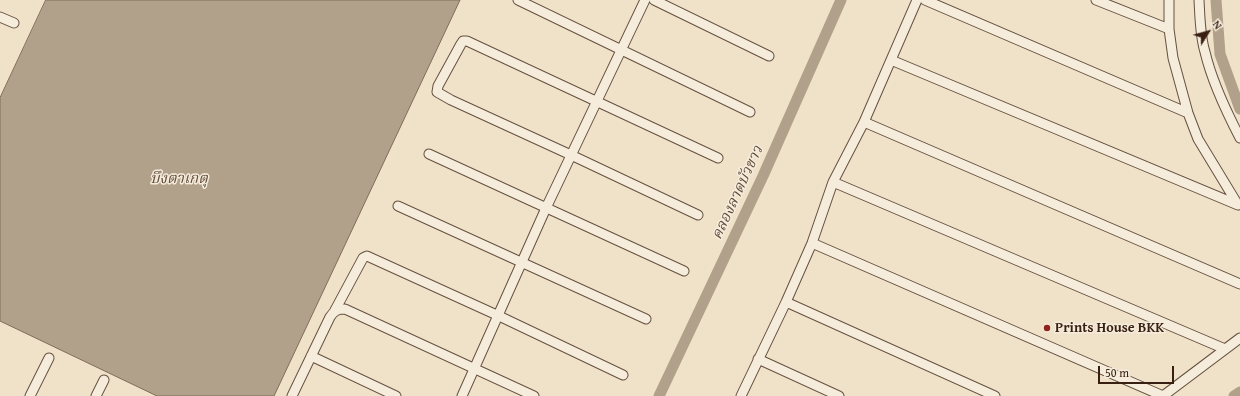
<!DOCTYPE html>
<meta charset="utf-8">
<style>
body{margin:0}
#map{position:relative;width:1240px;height:396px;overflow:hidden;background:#f0e2c9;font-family:"Gentium Book Plus",serif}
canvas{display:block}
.north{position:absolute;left:1188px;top:12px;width:40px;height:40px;-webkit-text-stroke:3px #f5ecdc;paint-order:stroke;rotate:53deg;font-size:11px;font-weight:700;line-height:16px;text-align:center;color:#381f11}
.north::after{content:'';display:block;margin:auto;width:14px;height:18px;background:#381f11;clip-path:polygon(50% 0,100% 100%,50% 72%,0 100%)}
.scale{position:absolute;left:1098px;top:366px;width:76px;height:18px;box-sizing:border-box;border:2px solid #381f11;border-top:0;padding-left:5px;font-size:12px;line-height:14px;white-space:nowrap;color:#381f11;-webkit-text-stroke:3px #f5ecdc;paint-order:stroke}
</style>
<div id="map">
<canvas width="1240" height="396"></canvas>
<div class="north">N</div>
<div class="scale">50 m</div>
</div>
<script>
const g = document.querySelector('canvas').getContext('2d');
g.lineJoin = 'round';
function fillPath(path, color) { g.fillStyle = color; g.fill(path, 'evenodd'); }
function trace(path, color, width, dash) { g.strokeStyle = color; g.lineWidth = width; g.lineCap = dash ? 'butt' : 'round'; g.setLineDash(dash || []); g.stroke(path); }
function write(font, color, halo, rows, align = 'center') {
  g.font = font + ' "Gentium Book Plus","Noto Serif Thai",serif'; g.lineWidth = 3; g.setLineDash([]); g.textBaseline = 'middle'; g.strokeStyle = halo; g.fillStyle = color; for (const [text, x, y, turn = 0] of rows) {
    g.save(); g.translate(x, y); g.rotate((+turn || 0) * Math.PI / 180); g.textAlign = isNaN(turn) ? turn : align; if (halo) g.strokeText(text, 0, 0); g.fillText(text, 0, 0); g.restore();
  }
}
const water = new Path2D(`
 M46 0H460L274 396H157L0 321V98Z`);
fillPath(water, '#b1a08a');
trace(water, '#816c5a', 1);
trace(new Path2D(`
 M1216 0 1220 54 1240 109
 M659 396 763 176 841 0
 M1234 396 1240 392`), '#b1a08a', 11);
const street = new Path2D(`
 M518 0 750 112
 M654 0 769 56
 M925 0 1188 113
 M1096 0 1169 29
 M1169 0V29L1173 58 1188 113 1198 139 1238 205
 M1199 0C1200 17 1200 36 1205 52 1212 82 1226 111 1240 138
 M0 17 14 23
 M891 60 1238 205
 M864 122 1240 284
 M429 154 684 271
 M833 182 1225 349
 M398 206 646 319
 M698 215 571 155 451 100 437 92 438 86 461 44 463 41H467L718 158
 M812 243 1163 396
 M786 302 995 396
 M334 312 363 258 367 256 499 316 623 375
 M311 356 396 396
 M758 359 839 396
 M30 396 49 358
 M96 396 104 380
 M292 396 330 317C334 311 337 309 345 309L534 396
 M462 396 546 208 645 0
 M741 396 786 302 812 243 833 182 864 122 917 0
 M1163 396 1240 338`);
trace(street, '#66503f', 11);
trace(street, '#f5ecdc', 9);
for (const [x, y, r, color] of [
 [1047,328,4,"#8f2418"]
]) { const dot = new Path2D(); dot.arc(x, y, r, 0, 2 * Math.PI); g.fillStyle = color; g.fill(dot); trace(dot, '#f5ecdc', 1.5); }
write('bold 14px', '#381f11', '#f5ecdc', [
 ["Prints House BKK",1055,328]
], 'left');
write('italic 15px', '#624c3b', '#f5ecdc', [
 ["บึงตาเกตุ",179,179],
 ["คลองลาดบัวขาว",738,193,-65]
]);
</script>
